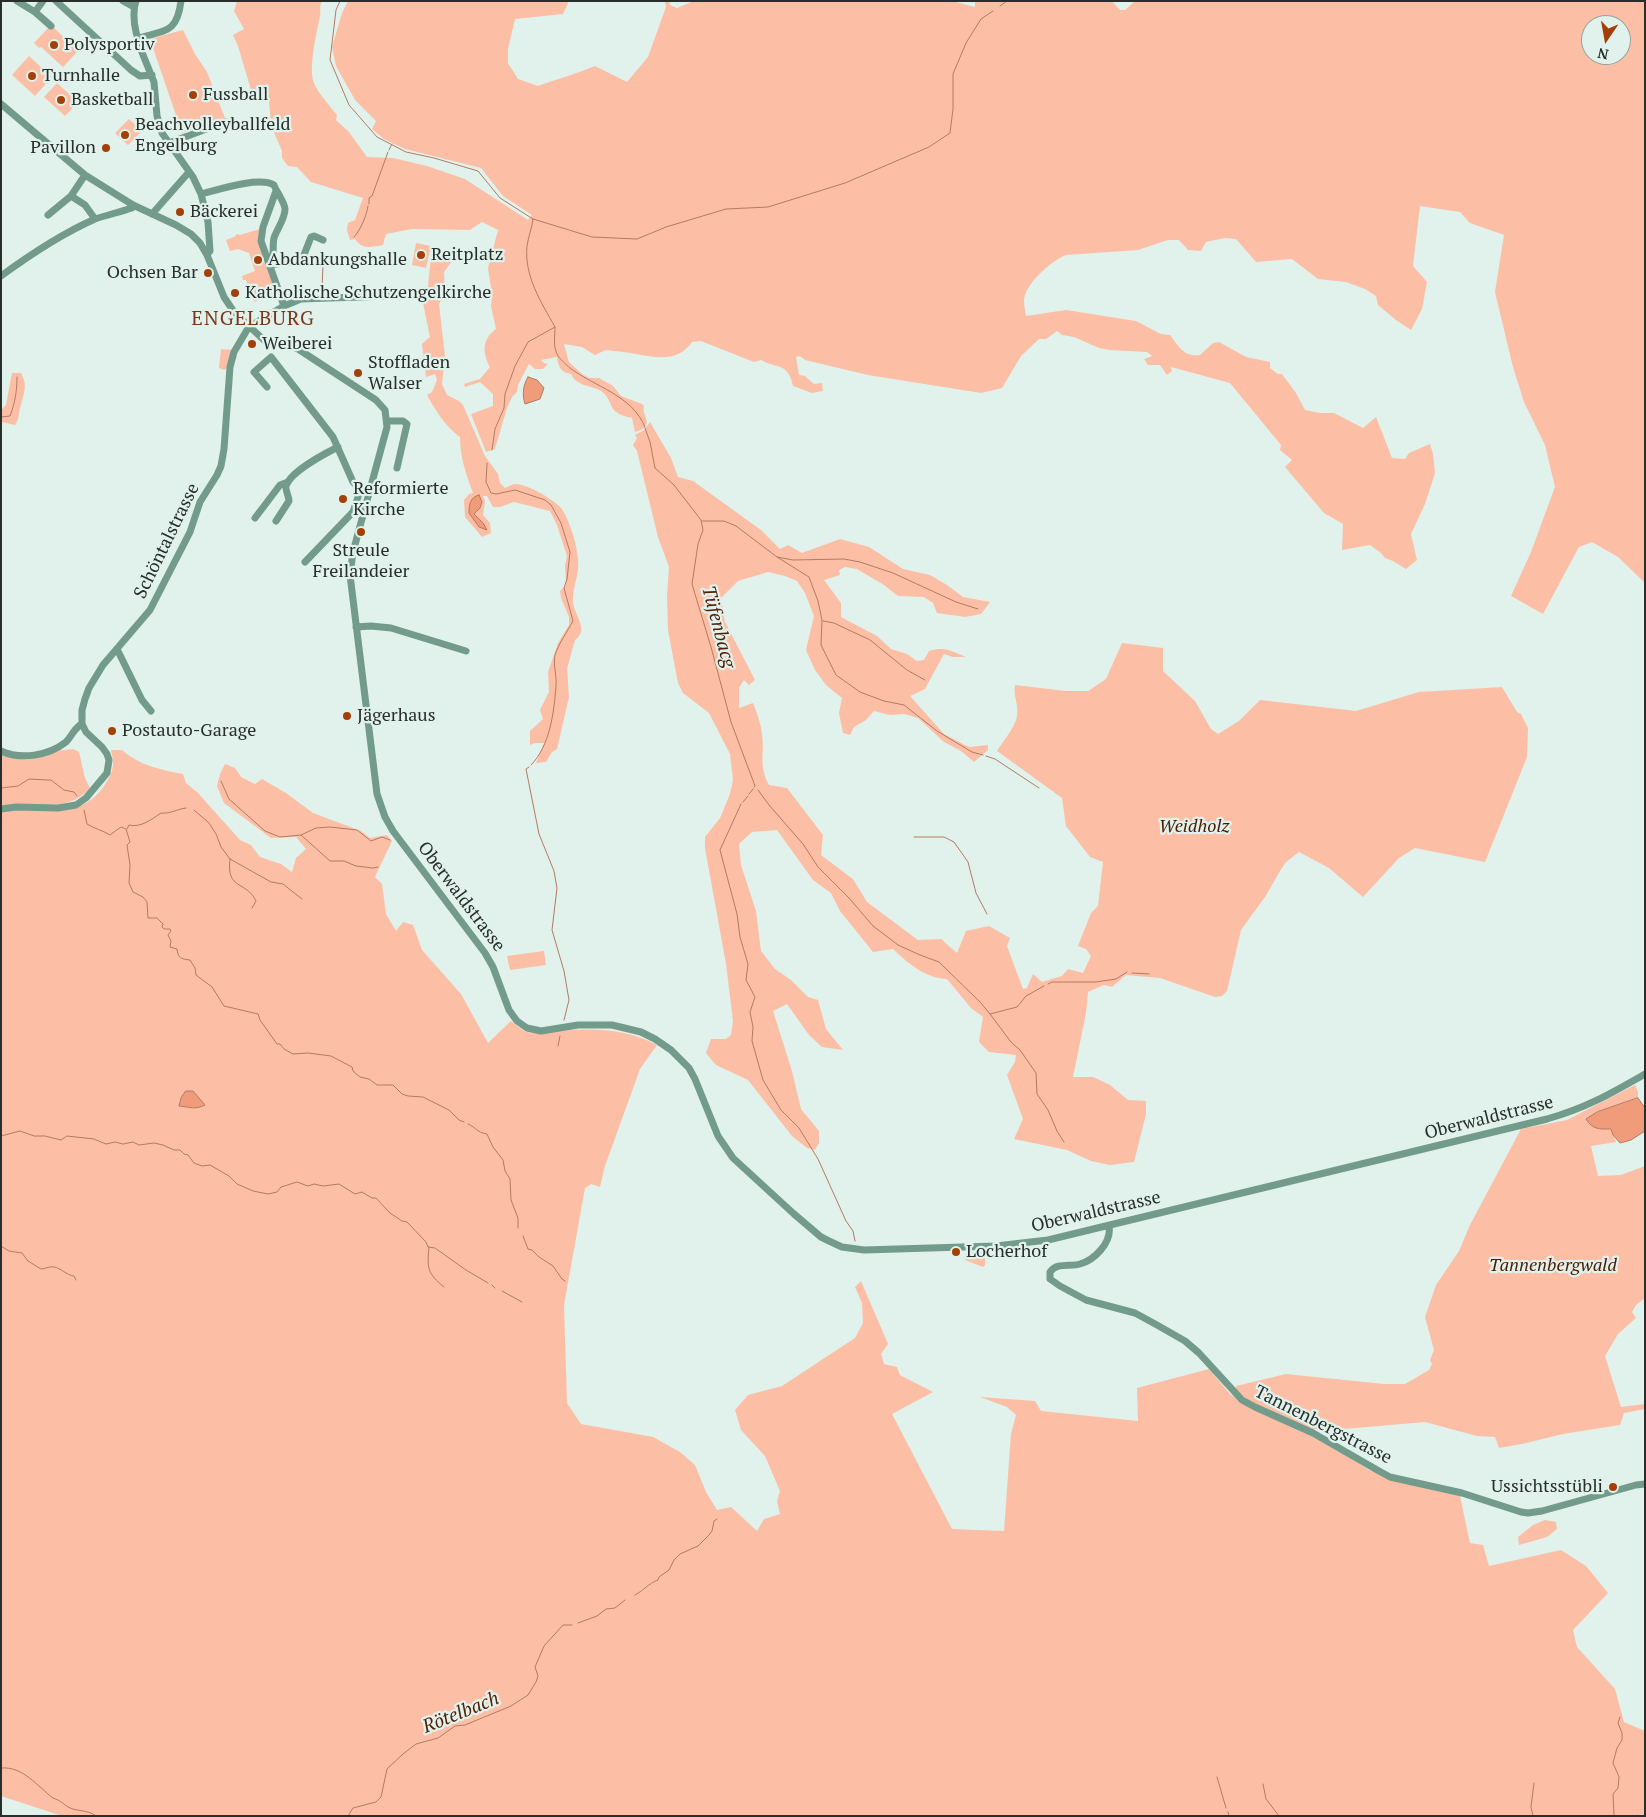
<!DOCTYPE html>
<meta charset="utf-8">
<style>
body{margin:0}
#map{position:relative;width:1646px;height:1817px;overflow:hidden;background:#e1f1eb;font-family:"PT Serif",serif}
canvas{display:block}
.frame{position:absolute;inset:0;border:2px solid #272e2b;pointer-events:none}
.north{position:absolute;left:1581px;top:15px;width:50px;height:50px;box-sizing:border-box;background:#e1f1eb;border:1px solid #97a39e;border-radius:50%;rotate:192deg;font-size:14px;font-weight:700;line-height:20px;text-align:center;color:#272e2b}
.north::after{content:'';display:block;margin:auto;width:18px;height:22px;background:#a34008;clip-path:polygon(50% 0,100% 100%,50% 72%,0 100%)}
</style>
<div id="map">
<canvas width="1646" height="1817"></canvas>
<div class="frame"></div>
<div class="north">N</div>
</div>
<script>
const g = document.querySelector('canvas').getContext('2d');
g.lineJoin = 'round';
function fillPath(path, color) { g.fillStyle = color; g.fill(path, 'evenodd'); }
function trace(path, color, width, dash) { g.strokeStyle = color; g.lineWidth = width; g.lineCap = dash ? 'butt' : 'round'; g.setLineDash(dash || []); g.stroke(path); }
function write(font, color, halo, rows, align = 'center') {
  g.font = font + ' "PT Serif",serif'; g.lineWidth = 4.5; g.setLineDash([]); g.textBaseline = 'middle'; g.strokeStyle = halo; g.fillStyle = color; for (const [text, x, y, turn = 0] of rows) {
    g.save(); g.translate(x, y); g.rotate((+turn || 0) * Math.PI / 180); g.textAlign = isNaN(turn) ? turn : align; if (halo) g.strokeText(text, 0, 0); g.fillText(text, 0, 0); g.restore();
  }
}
fillPath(new Path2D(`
 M237 1H322C319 6 321 11 320 16 317 32 308 68 314 83 317 92 330 106 337 115L336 120 349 132 367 157 393 158 427 166 465 179 528 220 532 215 503 196 481 168 405 149 384 139 372 129 376 121 355 100 336 66 332 47 342 13 348 1H569L563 14 515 19 508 49V63L518 79 538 86C557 79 576 74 595 66L627 82 648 57 666 7 665 1H669L670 5 677 8 694 1H952L975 7V1H1112L1120 10H1125L1135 1H1645V583L1618 557 1592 542 1579 547 1543 614 1511 596 1531 552 1555 487 1545 445 1524 402 1513 367 1495 292 1504 235 1470 223 1460 212 1420 206 1413 266 1427 282 1422 309 1411 330 1396 320 1378 305 1376 296 1365 289 1346 282 1318 279 1292 259 1256 262 1236 239 1225 238 1206 242 1201 251 1188 250 1179 240H1168L1138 250 1066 255C1051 261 1025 284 1024 300 1024 305 1025 311 1026 316L1066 310 1136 321 1161 334 1170 335C1179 347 1184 357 1200 355L1213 343 1219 342 1246 357 1270 362V368L1278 374H1282L1296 393 1305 410 1320 413H1334L1363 428 1376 417 1392 458 1405 459 1409 453 1430 444 1433 454 1435 473 1425 504 1411 534 1417 560 1406 569 1393 561 1385 558 1381 553 1370 545 1342 550 1343 524 1324 513 1285 467 1292 460 1280 450 1281 445 1230 383 1171 367 1172 371 1167 375 1160 365H1148L1144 359 1152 356 1147 352 1110 350 1099 348 1074 337 1062 335 1057 331 1046 339H1039L1021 356 1002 388 981 393 868 375 805 360 800 356 796 357 799 375 805 376 814 384 822 383 823 391 812 393 793 386C788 362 777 369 761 360L754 362 701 341 692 342C674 369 640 352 614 351 612 351 608 350 606 350 603 351 599 353 595 355L582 347 564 344 569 362 582 374 589 378H599L613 386 621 396 642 404 644 406C641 416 657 426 635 432L632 418C605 413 615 401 601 391 592 385 577 387 571 374 561 373 558 366 557 357L541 360 544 363 548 364 543 369H535L529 364 518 385 517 392 512 397 507 408 495 449 486 452 471 414 493 406V394L480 382 465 387 464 384 480 379 490 367C482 353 482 339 496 329L491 306 492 294 488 268 498 230 482 222 470 230 412 229 386 234 383 245C371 247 362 250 355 239L350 240 347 230 348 223 355 220 363 198 311 182 297 167 288 166 282 158V151L271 125 269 101 251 90 238 46 233 35 244 29 234 11ZM1591 25H1621V55H1591Z
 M51 25 78 51 63 67 41 47 39 48 34 43Z
 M183 30 195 54 207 72 225 118 182 133 150 39Z
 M29 56 52 77 35 96 12 75Z
 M57 83 78 102 65 116 44 97Z
 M129 119 142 131 128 145 115 133Z
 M263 228V240L277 291 254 302 246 280H243L242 276 255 271 249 253 238 249 230 251 226 240 234 237 237 234 240 235Z
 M416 243 431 246 426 268 412 265Z
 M432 248 454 258 444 272 445 292 439 304 445 356 442 384 447 395 459 401 463 405 485 456 498 474 500 483 505 488C508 487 512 484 515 484 526 483 556 501 562 509 570 522 577 544 578 560 580 573 572 588 573 602 574 615 590 630 575 640L567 669 569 697 557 749 552 752 546 762 536 763 544 743H535L530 745V731L543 719 540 710 549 692 548 672 558 643 569 625V617L561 598 560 591 566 585 565 566 567 556 557 525 550 511 514 502 500 507H493L487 496H483L485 501 483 515 490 523 491 533 482 537 465 517 464 500 469 494 473 493C466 474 460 457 460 437 445 426 436 411 427 395L432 392 437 380 435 374 426 377 422 344 430 337 423 303 430 298 427 295Z
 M221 349 232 350 227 368 224 370 219 368Z
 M12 373H21C28 386 24 392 21 405 18 413 20 418 15 425L1 422V410L6 405Z
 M650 422 671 458 678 477 693 481 761 530 780 549 788 545 802 553 840 539 869 547 903 569 930 575 947 585 963 597 990 602 981 614 965 617 937 613 933 603 924 597 898 596 884 585 857 569 845 567 839 570 840 575 824 580 841 603V617L877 636 891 649 907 654 917 661 924 660 929 651C946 646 951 651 966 657H953L944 654 925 689 910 696 944 734 969 747 988 745V750L974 762 961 751 944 742 918 718 904 714 890 715 874 711 866 720 854 727 850 735 843 733 839 713 842 698 826 685 815 670 806 650 814 616 805 593 797 581 785 576 768 572 738 581 721 598 725 622 755 680 749 685 744 680 739 688V708L753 703C757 713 761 724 762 734 765 755 758 764 769 785L787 788 823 835 821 855 853 879 867 902 918 940 941 939 957 953 966 931 989 926 1010 938 1007 946 1023 989 1027 988 1033 974 1042 982 1062 976 1068 969 1083 973 1091 956 1086 949 1078 946 1091 913 1098 906 1103 862 1090 857 1066 826 1062 798 997 751C1002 743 1016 726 1017 716 1019 705 1013 696 1015 685L1066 691H1088L1106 679 1122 643 1163 648V671L1195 701 1211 729 1218 734 1239 721 1260 700 1356 711 1419 692 1502 687 1517 712 1521 714 1528 728 1527 757 1485 862 1415 848 1399 858 1363 897 1329 868 1299 852 1286 862 1280 871 1265 897 1241 930 1227 991 1222 996 1215 997 1160 978 1126 975 1112 987 1104 985 1088 992 1086 1013 1073 1077H1093L1110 1085 1128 1100 1146 1101V1114L1134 1162 1110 1165 1091 1161 1067 1150 1014 1139 1023 1119 1007 1075 1015 1062 1016 1055 989 1052 979 1042 983 1017 971 1008 947 979C925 978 909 964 893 949L873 952 840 911 831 893 813 880 777 830 752 832 739 844 741 865 756 911 761 951 775 969 791 980 808 997 818 1000 826 1029 843 1050 822 1047 809 1035 787 1004 773 1011 792 1071 801 1109 819 1131V1143L815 1150 807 1148 792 1136 748 1080 716 1065 706 1053 711 1039H726L731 1035 733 1021 726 964 705 848V837L720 818 730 794 733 780 730 754 709 713 683 693 678 683 668 630 667 596 669 567 658 537 637 451 633 445 637 438 635 435 644 430Z
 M73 749 79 752 85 778 90 788C65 816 34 799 1 806V750L44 757 56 751Z
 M111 750H122C139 765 161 770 183 774L186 783 198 793 240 840 251 845 260 857 281 864 292 872 296 858 306 849 296 837 271 838 224 803 217 786 220 774 225 764 235 768 241 777 255 784 262 779 286 793 313 813 361 831 370 838 387 835 392 841 375 877 382 884 386 914 396 931 403 922 413 925 422 950 461 994 488 1043 511 1021 524 1031 531 1033C576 1030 615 1023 657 1045L640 1069 605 1166 600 1187 591 1184 585 1188 564 1305 567 1403 581 1424 653 1437 680 1452 695 1465 706 1492 717 1510 731 1507 757 1531 764 1519 780 1514 777 1501 780 1491 765 1456 741 1430 735 1410 748 1395 782 1386 855 1338 863 1323 862 1303 855 1287 861 1281 888 1344 881 1354 884 1364 897 1367 900 1375 933 1392 892 1414 952 1529 1004 1531 1011 1434 1016 1415 1007 1407 980 1397 1035 1401 1041 1411 1138 1421 1137 1388 1209 1369 1230 1394 1241 1401 1335 1448 1369 1470 1460 1496 1470 1543 1483 1545 1489 1566 1561 1550 1586 1566 1608 1593 1573 1630 1577 1647 1615 1689 1624 1722 1645 1731V1816H62L1 1796V812C9 811 17 809 24 809 54 811 85 815 104 786 113 772 115 767 111 750Z
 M544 951 546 965 510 970 507 956Z
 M1635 1085 1638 1092V1098L1597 1112 1598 1129H1611L1616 1142 1591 1146 1598 1176 1621 1175 1645 1166V1298L1636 1305 1632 1312 1636 1318 1618 1334 1605 1356 1621 1407 1645 1404V1409L1624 1413 1620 1425 1563 1434 1522 1444 1499 1448 1495 1437 1477 1436 1425 1422 1333 1430 1312 1429 1254 1405 1235 1390 1236 1386 1286 1374 1384 1384H1405L1429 1370 1432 1364 1430 1360 1434 1350 1425 1317 1436 1285 1459 1251 1470 1225 1521 1129 1567 1120Z
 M985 1253V1265L983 1267 965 1260V1254Z
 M1545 1520 1556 1522 1557 1529 1547 1537 1519 1545 1518 1537 1533 1525Z`), '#fcbfa6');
const water = new Path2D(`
 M528 377 537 380 544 388 540 399 525 404C522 395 523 385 528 377Z
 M479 495 482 502 480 508 474 514 483 523 487 530 479 527 469 513C469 505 470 497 479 495Z
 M186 1091H193L205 1105C195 1110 190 1107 179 1106L181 1098Z
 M1638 1098 1645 1108V1131L1631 1140 1620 1143 1613 1135 1611 1129C1599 1129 1593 1130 1586 1119L1597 1112Z`);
fillPath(water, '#f09c7a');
trace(water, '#b47b62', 1);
trace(new Path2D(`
 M340 1 336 10 330 60 349 105 377 137 406 152 434 158 478 171 500 198 533 219 592 237 637 239 666 227 726 209 768 207 845 183 929 147 950 133 953 109V74L966 43 981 19 993 11
 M1000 6 1007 1
 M389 150 392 144
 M369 204V198L372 196 388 152
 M354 237C360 231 367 215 368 206
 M318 296 322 290 323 265
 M555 327C555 336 553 346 557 354 559 359 566 364 570 368 595 387 632 395 645 427
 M1 417 10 416C15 403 17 391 17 377
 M645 428 650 442 655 468 674 485 701 520 703 530 698 544 692 584 711 647 731 722 755 786 754 787
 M492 450 495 429 504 408 505 394 515 366 528 342 555 327C541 302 524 276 527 246 528 238 532 228 533 219
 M487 463 486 482 491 493 496 494 515 490 545 500 551 505 561 523 570 552 567 579 564 588 573 621C567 632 559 643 555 655 553 666 557 676 556 686 554 712 550 746 531 765
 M702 521H724L736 526 777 557 793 560 844 559 860 562 893 573 956 602 978 609
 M777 557 809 577 818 601 822 620 821 645 836 675 860 692 884 701 904 705 937 731 972 752 983 755
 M823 621 834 623 870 640 907 670 925 680
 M986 756 995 759 1039 788
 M529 767 526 769 539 834 554 871 557 888 552 930 564 971 569 1000 564 1020
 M221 781 229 799 265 831 280 837 301 835 330 861H344L356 866 373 868 378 867
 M1 788 18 786 29 779 47 780H51L64 790 74 792 77 796
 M758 790 769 805 803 844 818 867 849 898 873 926 898 945 920 955 939 962 980 1002 990 1014 1017 1007 1026 996 1044 986
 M749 794 753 789
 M743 802 748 796
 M741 804 720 850 737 914 740 937 748 964 746 980 755 997 750 1012 753 1027 752 1041 763 1080 781 1110 799 1128 818 1159 846 1221 853 1231 855 1241
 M84 810 87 824C95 829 102 830 110 835L121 827 126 829 130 842 127 845 130 865 129 883 133 892 143 897 147 902 148 918H157L163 924 162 927 164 929H170L171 931 168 935 171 941 170 947 177 949C178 958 181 959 190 960L195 968 196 975 212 987 224 1006 258 1014 260 1020 277 1044H280L284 1049 293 1054 308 1053 331 1056 352 1067 353 1071 360 1077 369 1079 377 1085H393L402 1094 408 1096 423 1097 449 1110 459 1120 464 1122
 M194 810 209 823 216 834 221 847 230 859 271 882 283 884 302 899
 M127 829 129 825C141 828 152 819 161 813 171 814 177 809 186 808
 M301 835 316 828 330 827 357 830 371 841 382 837 390 840
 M914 837H944L954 842 968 862 976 893 987 914
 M230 859C226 891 246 880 256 901L252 908
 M1132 973 1149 974
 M1048 984 1052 982H1096L1116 979 1127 972
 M990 1014 1011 1042 1020 1050 1036 1073 1037 1094 1048 1110 1057 1131 1064 1142
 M558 1046 560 1036
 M468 1124C477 1128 476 1132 487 1134L493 1147 503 1160 505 1171 510 1179 511 1200 518 1218V1228
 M1 1136 20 1131 34 1136H45L61 1140 67 1136 94 1139 106 1144 115 1142 123 1144 133 1142 139 1145 154 1143 163 1145 174 1150H180L184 1154 188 1155 194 1163 202 1166 210 1165 229 1176 237 1184 253 1191 268 1194 277 1192 281 1187 297 1182 308 1186 314 1184 323 1186 339 1184 355 1194 362 1192 372 1198H376L390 1213 402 1221 407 1222 426 1242 428 1247 435 1248 466 1270 488 1283
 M523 1236 528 1249 532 1250 539 1257 553 1266 562 1279 565 1281
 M1 1246 9 1251 22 1253 28 1261 41 1269C45 1269 49 1266 54 1267 61 1268 66 1275 74 1276L76 1280
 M429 1247C427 1268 427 1273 444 1287
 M492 1285 495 1288
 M502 1291 522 1302
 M635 1595C643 1591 649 1583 658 1580L659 1577 669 1570 674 1560 680 1554 698 1546 709 1535 712 1531 714 1521 717 1519
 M578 1623 597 1616 606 1609 615 1608 625 1600
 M1 1768C23 1766 37 1786 53 1798 60 1800 62 1803 68 1807 77 1812 87 1809 96 1816
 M1217 1777 1226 1808
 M1263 1784 1266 1799 1279 1816
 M1228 1812 1229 1816
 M348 1816 353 1808 376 1802 381 1797 387 1769 403 1754 416 1744 438 1738 455 1726 465 1725 511 1706 528 1695 536 1682 538 1676 535 1667 544 1646 563 1625H572
 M1533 1816 1531 1807 1534 1783
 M1614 1816 1613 1794 1618 1788 1619 1777 1613 1763 1617 1748 1622 1740V1733L1618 1723 1620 1717`), '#b47b62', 1);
trace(new Path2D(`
 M17 1 35 12 51 26
 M56 1 131 70 140 76 152 75
 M123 1 134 7
 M136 1C133 10 134 23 136 32 137 37 139 39 139 45L154 82 157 116 162 133 193 177 201 194 208 222 210 251 207 255
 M35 12 43 1
 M139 38C166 30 177 33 181 1
 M1 104 85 175 133 205 176 225 191 234 200 243 207 255 224 297 234 312 265 341 273 344 291 346 298 349 376 400 385 410 387 427 353 552 350 575 377 794 385 817 393 831 485 953 493 967 509 1010 517 1021 527 1028 541 1031 578 1025H612L641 1032 655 1039 671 1050 689 1068 695 1079 718 1136 733 1158 794 1214 821 1237 829 1241 842 1247 864 1250 996 1246 1048 1240 1547 1119C1586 1108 1610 1094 1645 1074
 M169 143 225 122
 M276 191 263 227 261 241 284 306
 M201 194C217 190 259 176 274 185 276 191 285 203 285 209 285 219 277 229 274 238 272 247 275 257 270 265
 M71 196 85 205 95 219
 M152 214 189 172
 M48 215 71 196 85 175
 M302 260 313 261
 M270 265 302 260 311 237 314 236 323 240
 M1 276C31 254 61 234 95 219 107 215 120 212 132 208L133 205
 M267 387 254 372 271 357 333 437 353 482 361 490
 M387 421H403L407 424 397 468
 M255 518 280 485 288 482
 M276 521 289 501C289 496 285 490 286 486 290 472 326 453 338 447
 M305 562 353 512 360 491 361 490 365 491
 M356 627 371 626 391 628 466 651
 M117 649 142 700 151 711
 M1 751C21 760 48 756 66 742 72 736 74 728 82 724
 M1 809 16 807 58 808 76 805 86 798 107 773 109 760 107 754 102 747 86 732 82 724V710L85 699 89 688 103 665 150 610 190 532 200 502 217 475 221 466 224 449 230 367 234 352 247 330 252 325 284 306 301 299 417 295 425 298
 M1109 1226C1112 1243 1094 1260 1080 1264 1070 1267 1057 1262 1050 1272V1279L1060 1286 1086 1300 1135 1313 1157 1325 1185 1341 1199 1353 1242 1400 1255 1407 1313 1433 1379 1471 1390 1477 1462 1493 1521 1512 1528 1513 1542 1511 1636 1485 1645 1484`), '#729b8c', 7);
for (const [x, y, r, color] of [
 [54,45,5,"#a34008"],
 [32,76,5,"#a34008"],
 [193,95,5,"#a34008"],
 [61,100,5,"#a34008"],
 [125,135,5,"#a34008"],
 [106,148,5,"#a34008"],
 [180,212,5,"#a34008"],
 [421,255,5,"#a34008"],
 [258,260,5,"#a34008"],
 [208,273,5,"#a34008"],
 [235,293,5,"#a34008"],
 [252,344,5,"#a34008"],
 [358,373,5,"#a34008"],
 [343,499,5,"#a34008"],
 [361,532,5,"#a34008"],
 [347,716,5,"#a34008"],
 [112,731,5,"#a34008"],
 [956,1252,5,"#a34008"],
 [1613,1487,5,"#a34008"]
]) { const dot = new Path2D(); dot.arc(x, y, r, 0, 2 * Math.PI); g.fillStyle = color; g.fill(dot); trace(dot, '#e1f1eb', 2); }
write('18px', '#272e2b', '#e1f1eb', [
 ["Polysportiv",64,45],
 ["Turnhalle",42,76],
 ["Fussball",203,95],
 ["Basketball",71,100],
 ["Beachvolleyballfeld",135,125],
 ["Engelburg",135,146],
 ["Pavillon",96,148,"right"],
 ["Bäckerei",190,212],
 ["Reitplatz",431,255],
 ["Abdankungshalle",268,260],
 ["Ochsen Bar",198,273,"right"],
 ["Katholische Schutzengelkirche",245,293],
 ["Weiberei",262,344],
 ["Stoffladen",368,363],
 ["Walser",368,384],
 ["Reformierte",353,489],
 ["Kirche",353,510],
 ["Streule",361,551,"center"],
 ["Freilandeier",361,572,"center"],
 ["Jägerhaus",357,716],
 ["Postauto-Garage",122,731],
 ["Locherhof",966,1252],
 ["Ussichtsstübli",1603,1487,"right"]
], 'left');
write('18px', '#272e2b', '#e1f1eb', [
 ["Schöntalstrasse",167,541,-64],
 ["Oberwaldstrasse",461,897,53],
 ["Oberwaldstrasse",1489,1118,-14],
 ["Oberwaldstrasse",1096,1212,-13],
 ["Tannenbergstrasse",1323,1425,27]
]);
write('italic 18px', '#4b1800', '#e1f1eb', [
 ["Weidholz",1194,827],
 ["Tannenbergwald",1553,1266]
]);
write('italic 19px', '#542107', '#e1f1eb', [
 ["Tüfenbacg",718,627,75],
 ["Rötelbach",461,1713,-22]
]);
g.letterSpacing = '1px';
write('20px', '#7a391c', '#e1f1eb', [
 ["ENGELBURG",253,319]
]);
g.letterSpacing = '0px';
</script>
